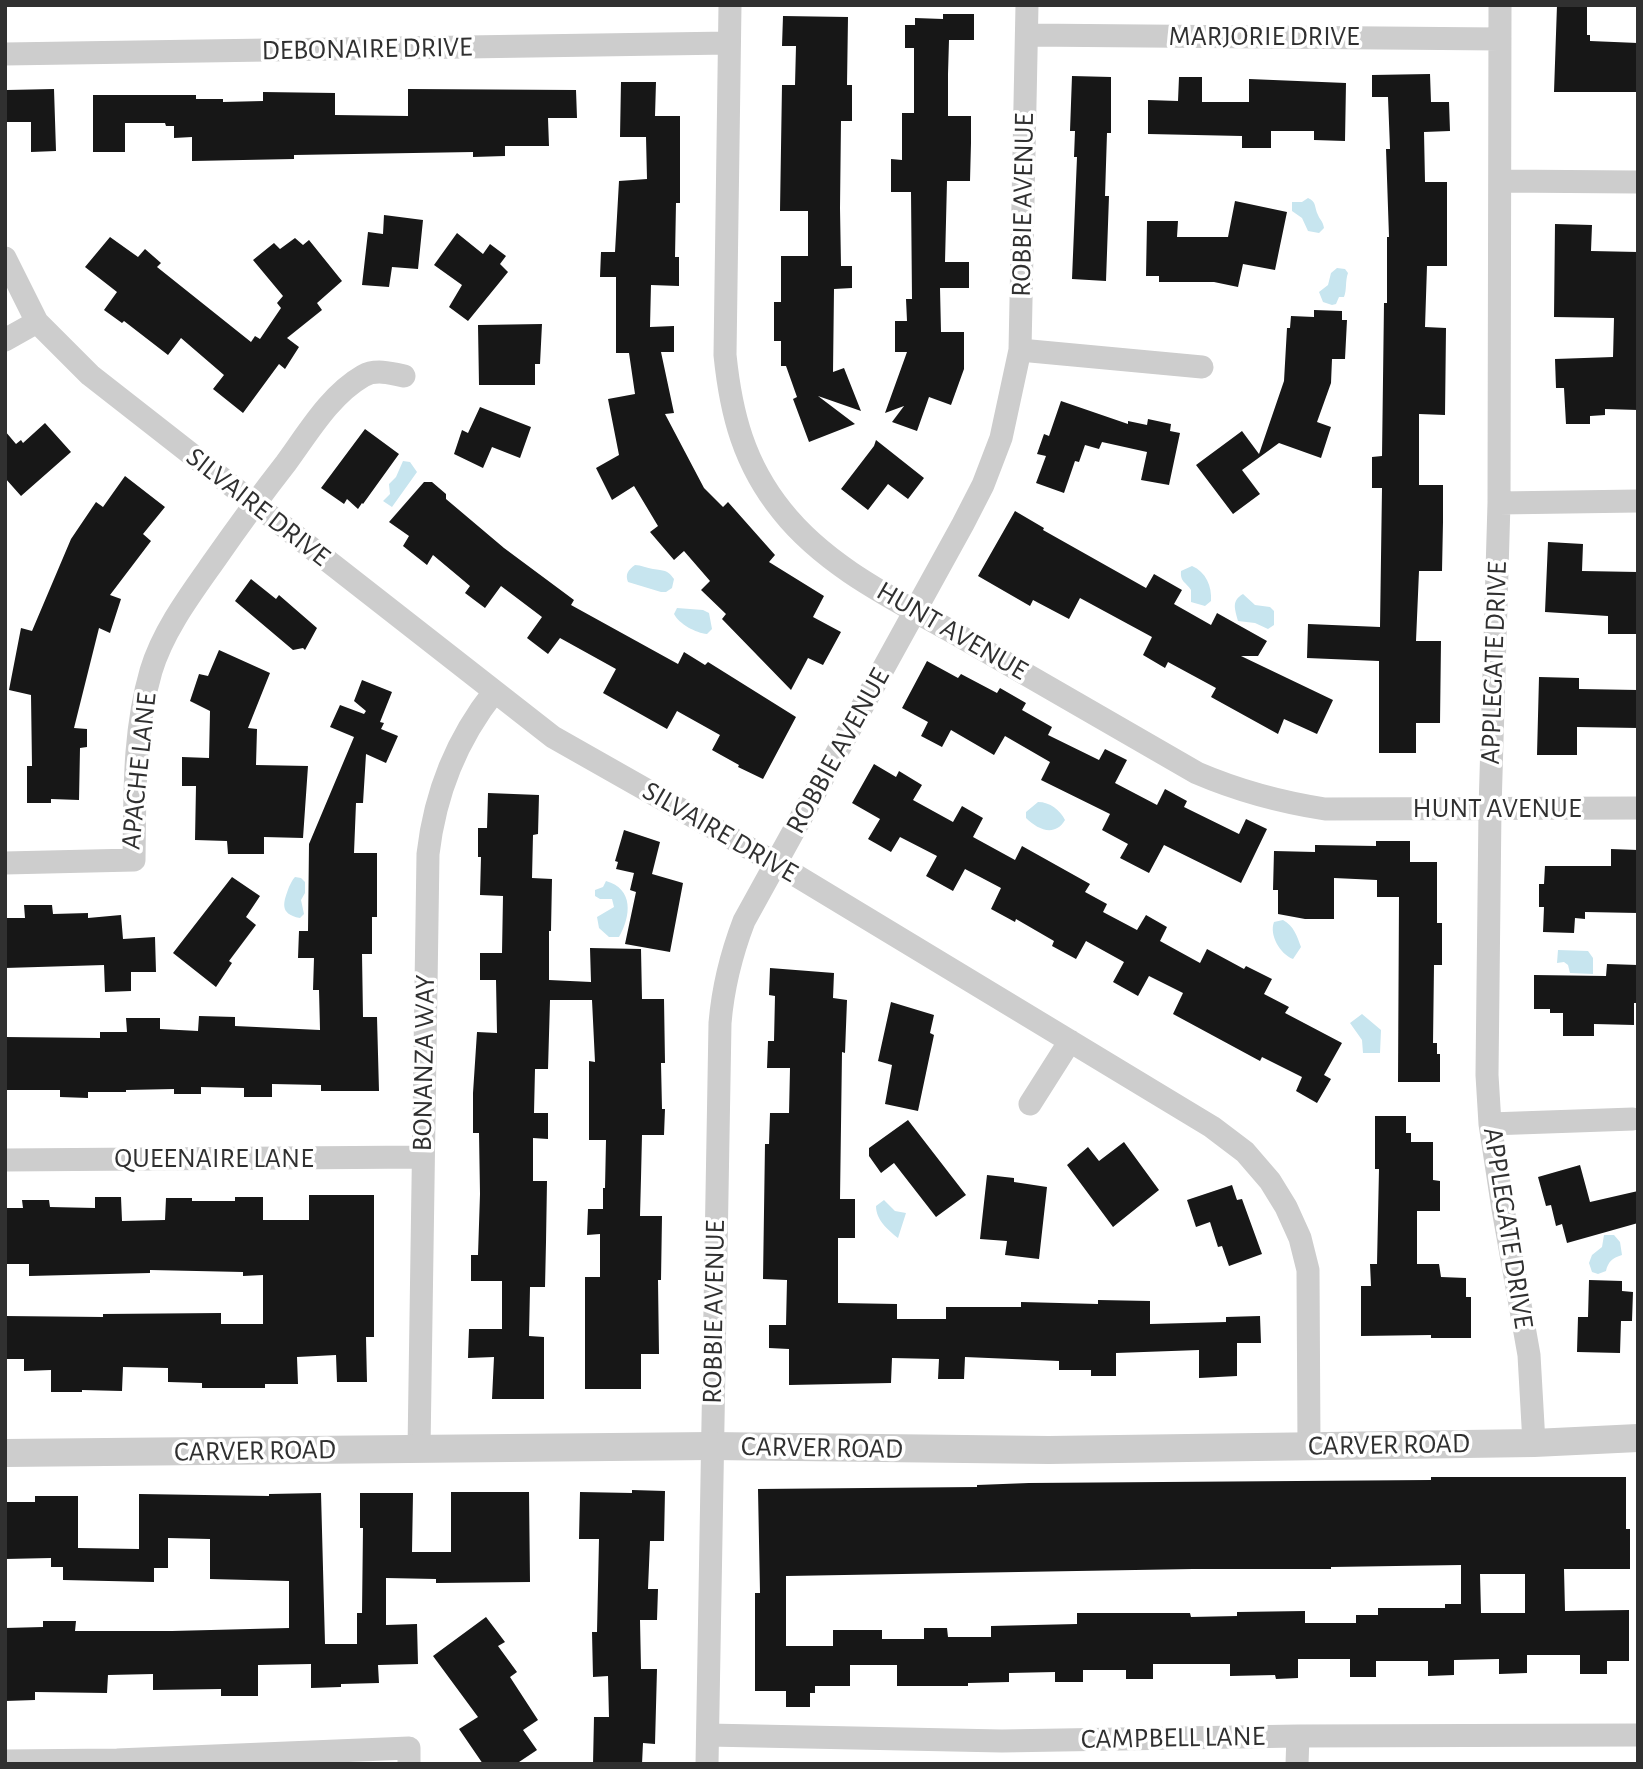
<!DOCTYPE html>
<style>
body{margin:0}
#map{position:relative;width:1643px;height:1769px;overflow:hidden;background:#fff;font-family:"Alegreya Sans",sans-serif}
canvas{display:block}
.frame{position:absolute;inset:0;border:7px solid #303030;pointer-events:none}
</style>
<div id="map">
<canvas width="1643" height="1769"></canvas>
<div class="frame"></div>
</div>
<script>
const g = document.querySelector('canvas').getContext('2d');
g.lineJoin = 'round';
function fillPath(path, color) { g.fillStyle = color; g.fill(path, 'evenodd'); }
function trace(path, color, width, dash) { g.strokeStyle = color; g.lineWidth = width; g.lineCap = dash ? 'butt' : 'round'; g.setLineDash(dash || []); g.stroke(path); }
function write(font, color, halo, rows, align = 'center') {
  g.font = font + ' "Alegreya Sans",sans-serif'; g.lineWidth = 7; g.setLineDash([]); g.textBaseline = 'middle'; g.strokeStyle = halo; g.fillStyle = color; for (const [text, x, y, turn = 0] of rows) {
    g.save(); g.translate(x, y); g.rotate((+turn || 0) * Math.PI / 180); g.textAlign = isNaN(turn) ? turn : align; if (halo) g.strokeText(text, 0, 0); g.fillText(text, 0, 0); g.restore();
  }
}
fillPath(new Path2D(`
 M1308 198C1317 202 1314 207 1318 215 1320 220 1323 221 1324 228L1319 233 1308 231 1302 218 1292 211V202H1302Z
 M1337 268 1345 269 1348 273C1345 281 1347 290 1344 297H1339L1336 304 1332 305 1323 302 1319 292 1328 285 1331 273Z
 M403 461 410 462 417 472 392 507 383 501 390 494 389 484 396 477Z
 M635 565C641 565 647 568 653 569 664 571 667 569 674 579L672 588 666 592H661L628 582C625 574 628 570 635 565Z
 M1192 566C1206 572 1212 586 1211 601L1205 606 1191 602V590C1186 582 1180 582 1181 571Z
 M1243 594 1255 605 1270 607 1274 611V625L1268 629 1255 623 1238 621C1235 609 1231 601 1243 594Z
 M677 608 703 610 709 613 712 629 707 634C696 633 679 624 674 614Z
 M1038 802C1050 802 1060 810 1065 820 1055 837 1038 830 1026 818V812Z
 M295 877 301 878 305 882V893L301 900 304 914 300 918C278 914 284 901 289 887 291 883 292 880 295 877Z
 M606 881C634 889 631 916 619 937H609L599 928 597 917 614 907 612 899H600L595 896V890L603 887Z
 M1283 920C1294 926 1297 936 1301 947L1293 959C1280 954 1269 935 1274 922Z
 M1558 950 1588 951 1593 958V974L1570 973 1568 965 1564 962 1557 963Z
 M1362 1014 1381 1030 1380 1053H1363L1362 1040 1350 1023Z
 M884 1200 895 1211 906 1213 898 1238C888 1230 876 1220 876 1206Z
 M1604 1235H1614L1620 1242 1622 1255C1612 1258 1608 1262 1606 1271L1598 1274 1592 1272 1589 1263 1592 1255 1602 1247Z`), '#c7e5ef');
fillPath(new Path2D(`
 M1557 5H1587V35H1590V41L1638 43V92H1554Z
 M943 14H974V40H949L948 74V116H971V143L970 181H947L945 262H969V288H940L941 332H964V369L951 405 929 397 917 431 892 422 904 406 885 413 907 352H895V321H907L906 299H912L911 192H891V159L902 160V113H914V48H905V25H915V18L943 19Z
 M783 16 848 17 847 85H852V121H841L840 208 841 266H852V288L834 289 833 372 844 368 861 411 818 396 855 424 809 442 793 399 797 397 786 366H781V341H774V302H781V256H808V211H780L782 85H795L796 46H782Z
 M1430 74 1431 102H1449L1450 131 1424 132 1425 182H1447V266H1427L1425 327 1446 328 1445 415 1419 414V485H1443V522L1442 571H1419L1416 641H1441L1440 723H1416V753H1379V661L1307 658 1308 624 1380 627 1382 488H1372V457L1382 456 1384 303H1387V237H1389L1386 149H1390L1388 97H1372V75Z
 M1072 76 1111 77V133H1107L1105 196H1109L1106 281 1072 279 1077 157H1074L1075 131H1070Z
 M1179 77H1202V102H1249V79L1346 83 1345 141 1314 140V131H1271V148H1242V136L1148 134V100L1178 101Z
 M621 82H656L655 116H680V203H676L675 257H679V286L651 285 650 327 674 326V352H661L674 413 665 414 704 488 723 507 728 502 775 555 769 562 824 596 813 617 841 632 823 665 808 658 791 690 722 619 726 614 701 590 710 581 684 551 674 560 650 532 658 526 634 486 612 500 596 468 619 455 608 399 635 394 629 353H616V277H600L601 252H615L619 181 647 179 646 137H620Z
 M54 89 56 151 31 152V122H7V90Z
 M408 89 576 90 577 118H548L549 146H505V156L473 157V152L294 155V159L192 161V137L174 138V126H166L165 123H125V152H93V95H196V99H223V102L263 101V92L335 93V115L408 116Z
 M1235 201 1287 212 1275 270 1243 264 1238 287 1214 282H1159V276H1146L1147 221H1178L1177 237H1228Z
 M384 215 423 220 418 269 392 267 389 287 362 285 368 232 383 234Z
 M1555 224 1592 225 1591 251 1638 252V410L1605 409V415L1590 416V424H1566L1564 388H1556L1555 359 1613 357 1614 318 1554 317Z
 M457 233 483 254 490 244 506 256 500 264 508 272 468 321 449 307 462 285 434 265Z
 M110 237 138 257 145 249 161 263 157 267 251 342 255 336 260 339 281 308 277 303 283 296 253 260 274 243 280 249 295 238 303 245 309 240 342 281 317 303 322 310 287 338 299 347 285 369 279 364 243 413 213 389 224 375 181 338 168 355 124 321 122 323 104 310 117 292 85 267Z
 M1314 310 1342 311V320H1347L1345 359H1332L1331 383 1317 422 1331 427 1321 458 1279 443 1242 470 1260 494 1233 514 1196 465 1242 431 1259 454 1284 381 1287 328H1290L1291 316 1314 317Z
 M542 324 540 364H535V385H479L478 325Z
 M1061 401 1128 424V421L1147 425 1148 419 1171 424 1170 431 1180 433 1169 485 1141 480 1147 452 1102 442 1099 449 1085 445 1079 462 1075 461 1064 493 1036 483 1046 456 1037 454 1044 434 1049 436Z
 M480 407 531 427 520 458 492 447 483 468 454 454 462 430 468 433Z
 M45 423 71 452 21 496 5 478V431L16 444 21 440 23 443Z
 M365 429 399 454 363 504 362 503 358 509 347 499 344 504 321 488Z
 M876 440 924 478 908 499 888 484 868 510 841 489 874 446Z
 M125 476 165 507 143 534 151 541 110 595 121 599 110 633 99 628 74 728 87 729V747L80 748 79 800 51 799V803H27V766H32L31 695 9 690 21 628 32 631 71 539 96 502 103 507Z
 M424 482H432L446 494V499L504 548 574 600 571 605 678 664 684 652 705 665 708 662 796 717 763 779 738 767 739 765 712 750 720 735 677 711 667 729 603 693 616 669 560 638 548 654 527 638 542 617 501 586 485 608 465 593 470 586 433 555 427 565 403 546 409 536 389 522Z
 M1015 511 1044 528 1043 530 1146 588 1154 574 1182 590 1174 604 1211 625 1217 613 1267 641 1258 656H1241L1333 700 1317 734 1284 719 1278 734 1211 697 1216 688 1168 662 1165 668 1143 655 1152 637 1080 598 1069 619 1033 600 1030 606 978 576Z
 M1548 542 1583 544 1582 571 1638 572V634H1608V616L1545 612Z
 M251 579 276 599 279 595 317 628 305 650 303 648 293 650 235 601Z
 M219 650 270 673 248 728 257 729 256 765 308 766 303 838 264 837V854H228L227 841 195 840 196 786H182V757L209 758 210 711 190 701 199 674 208 676Z
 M927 661 958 678 961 674 997 693 1000 688 1026 703 1022 710 1052 727 1048 735 1099 760 1105 749 1127 760 1115 783 1157 805 1165 789 1187 801 1184 807 1239 834 1246 819 1267 829 1241 883 1164 845 1149 873 1120 858 1128 844 1102 830 1110 814 1041 780 1050 762 1005 736 994 755 951 730 942 747 921 736 928 722 902 708Z
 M1539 677 1579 678V689L1638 690V728L1577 727V755H1537Z
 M362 680 392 692 380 722 384 723 381 729 398 736 386 763 366 754 363 803H356L354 853H377V917H372V954H362L363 1017H377L379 1091H321V1085L272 1084V1097H244V1088L201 1087V1094H174V1089L126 1090V1092H88V1098L60 1097V1090H5V1037L100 1038V1032H127L126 1018H160V1029L198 1031 199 1016 235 1017V1026L320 1030 319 990H313L314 958H298L299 931H308L309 844 354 737 330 727 340 705 364 714 366 711 354 701Z
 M874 764 896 777 899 771 922 785 913 800 953 822 962 806 983 818 973 837 1015 860 1022 846 1090 884 1085 892 1107 904 1103 912 1137 930 1146 915 1167 927 1160 941 1200 963 1207 949 1244 969 1246 966 1272 979 1264 994 1289 1007 1285 1013 1342 1043 1324 1075 1331 1079 1317 1103 1296 1091 1302 1077 1262 1057 1260 1061 1173 1014 1183 993 1149 976 1138 996 1113 982 1124 962 1086 941 1076 959 1052 946 1054 941 1016 919 1015 922 991 909 1001 888 965 869 953 891 926 876 937 856 900 837 891 852 868 839 880 819 852 803Z
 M488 793 539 795 538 834 533 835 532 878 552 879 551 931H549V980L591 982 590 948 641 949 642 999H664L665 1063H661L662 1109H665L664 1135H642L641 1178 640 1216H662L661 1280H658L659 1354H641V1389H585V1277H600V1234L587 1235 588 1209H603V1188H605L606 1140H589V1061L595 1062 592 1000H550L548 1069H535L534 1113H548V1139L533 1138V1181H547L546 1242 545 1287H530L529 1336 544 1337V1399H492L494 1357 468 1358 469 1329H502V1281H471V1255H478L480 1194 479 1133H473V1093L477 1032 497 1033 496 980H480V953H502L503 896 480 895 481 857H478V828H487Z
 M624 830 660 842 652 874 683 883 670 952 625 944 636 892 630 890 634 873 616 869 618 862 615 861Z
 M1376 841H1410V862H1437V923H1442V965H1434L1433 1043H1437V1054H1440V1082H1398L1399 897H1377V880L1334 878V919H1305L1278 914V890H1273L1274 851 1315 852V845L1376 846Z
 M1611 849 1638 850V913L1585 912V919L1575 918 1574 933 1543 932 1544 907H1539V884H1544L1545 866H1611Z
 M232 877 260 896 246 917 256 925 229 961 232 963 216 987 173 953Z
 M24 905H52L53 914 88 913V918L121 915 123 939 155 937 156 972H131V991L105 992 104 965 5 968V918H25Z
 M1607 964 1638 965V1003H1634V1025L1594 1024V1036H1563V1013H1550V1009H1534V975L1606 976Z
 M770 968 834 973 833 998 847 1000 845 1053 842 1052 840 1199H855V1238H838V1303L897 1304V1319H946V1307H1021V1302L1098 1304V1300L1150 1301V1324L1226 1322V1317L1260 1316 1261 1343H1237V1376L1199 1378V1350L1116 1353V1376H1091V1370H1059V1361L965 1357 964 1379H938L939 1359 892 1358 891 1383 789 1385V1349L769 1348V1325H786L787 1280 763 1279 765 1144H769L770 1113H789L790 1068H767L768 1041H774L775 996 769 995Z
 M891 1002 934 1015 930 1033 934 1035 918 1111 885 1104 892 1065 878 1061Z
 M1375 1116H1406V1133H1411V1142H1433V1180L1440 1181V1211H1417V1264H1439L1441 1277 1466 1278V1297H1471V1338H1431V1335L1361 1336V1286H1371L1370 1264H1377L1379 1169H1375Z
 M908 1120 966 1195 936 1217 894 1163 881 1173 869 1156V1148Z
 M1124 1142 1159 1190 1113 1227 1067 1165 1088 1147 1099 1161Z
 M1580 1165 1590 1202 1638 1191V1223L1567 1243 1562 1224 1556 1226 1551 1205 1546 1206 1538 1177Z
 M987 1175 1014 1178V1182L1047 1187 1039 1259 1005 1255 1007 1241 980 1239Z
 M1232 1185 1237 1200 1242 1199 1262 1254 1229 1266 1222 1246 1218 1247 1210 1222 1196 1227 1187 1200Z
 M309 1195H374V1337H366L367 1382H337L336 1355 297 1357 298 1384H265V1388H202V1383L168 1382V1368L123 1367 122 1391 82 1390V1392H51V1370L24 1371V1359H5V1316L103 1317V1314L221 1313V1324H263V1275L243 1276V1272L150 1270V1273L29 1276V1264H5V1208H23L22 1200H49L50 1207 95 1208V1197H121L122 1221 165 1220 166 1198H192V1201H235V1197H263V1220H309Z
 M1589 1280 1622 1281V1291L1633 1292 1632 1321H1621L1620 1353 1577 1352 1578 1317H1588Z
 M1431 1477H1626V1529H1630V1569H1564L1565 1611 1629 1610V1661H1607V1674H1580V1655H1527V1673L1499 1674V1659L1454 1660V1675L1428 1676V1661H1376V1677H1350V1659H1298V1678L1276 1679 1275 1675 1230 1676V1664H1153V1679H1126V1670H1083V1682H1055V1672L1009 1673V1682L968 1683V1686H897V1665H850V1686H815V1693H810V1707H786V1691H755V1593H760L758 1489 977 1487V1485L1029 1483 1431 1480ZM1461 1565V1604H1445V1608H1378V1615H1356V1623H1305V1611L1237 1612V1616L1191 1617 1190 1613H1077V1624L991 1626V1637H948L947 1628H924V1639H882V1630H833V1646H786V1576L1193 1569H1331V1567ZM1480 1574H1525V1613H1481Z
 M632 1490 665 1491 664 1541H650L648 1589H658L657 1620H640L641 1669H657L655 1744 643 1743 642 1764H593L594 1717H609L608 1676 593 1677 592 1632H597L599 1539H579L580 1492 632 1493Z
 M451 1492H529L530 1582 436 1583V1579L386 1578V1625L417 1624 418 1664 378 1665 379 1683 341 1684V1687L311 1688V1664L258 1665V1696H221V1689L153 1690V1674L108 1675 107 1693 35 1692V1700L5 1701V1628L43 1627V1621H76L75 1631H172L289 1628V1581L210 1579V1539L168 1538V1568H154V1582L63 1580V1567H51V1558L5 1559V1502H35V1496H78V1548L139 1549V1494L269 1496V1494L321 1493 325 1644H357V1613H362L363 1528H360V1493H413L412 1552H451Z
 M486 1617 505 1642 498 1646 517 1672 510 1677 538 1720 523 1730 537 1750 516 1764H483L459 1729 478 1717 433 1656Z`), '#171717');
trace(new Path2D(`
 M730 5 725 355C731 414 744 464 782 511 828 569 900 602 963 638 1041 683 1119 728 1197 773 1239 791 1280 802 1325 809L1638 808
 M1500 5 1499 503 1490 809 1487 1075 1490 1124 1503 1209 1529 1355 1534 1443
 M1027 35 1500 39
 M5 54 729 43
 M1500 181 1636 182
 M5 258 37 322 90 375 553 737 777 864 1212 1127 1245 1152 1270 1181 1286 1207 1300 1238 1308 1270 1309 1446
 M5 340 37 322
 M1020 350 1202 367
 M1499 503 1638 501
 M5 863 134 860C135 796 133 733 151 671 163 631 190 595 214 561 237 528 261 495 286 463 308 433 330 395 363 376 375 369 391 373 404 376
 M1030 1104 1070 1041
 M1490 1124 1633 1119
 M5 1160 423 1157
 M419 1449 428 854C435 793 456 740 494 692
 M708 1735 1002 1741 1298 1736 1638 1735
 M5 1761 117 1760 409 1748V1764
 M707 1764 720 1023C723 987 731 955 744 921L963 524 983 485 1001 438 1020 350 1027 5
 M1297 1764 1298 1736`), '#cdcdcd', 23);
trace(new Path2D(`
 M5 1453 711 1446 1049 1450 1534 1443 1638 1438`), '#cdcdcd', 28);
write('28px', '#303030', '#fff', [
 ["MARJORIE DRIVE",1264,37],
 ["DEBONAIRE DRIVE",367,49,-1],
 ["ROBBIE AVENUE",1023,205,-89],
 ["SILVAIRE DRIVE",258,507,38],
 ["HUNT AVENUE",952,631,30],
 ["APPLEGATE DRIVE",1494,663,-88],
 ["ROBBIE AVENUE",838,751,-61],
 ["APACHE LANE",139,771,-84],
 ["HUNT AVENUE",1497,809],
 ["SILVAIRE DRIVE",720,832,30],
 ["BONANZA WAY",424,1063,-89],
 ["QUEENAIRE LANE",214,1159],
 ["APPLEGATE DRIVE",1508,1228,81],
 ["ROBBIE AVENUE",714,1312,-89],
 ["CARVER ROAD",1389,1445,-1],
 ["CARVER ROAD",822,1448,1],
 ["CARVER ROAD",255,1451,-1],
 ["CAMPBELL LANE",1173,1738,-1]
]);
</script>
